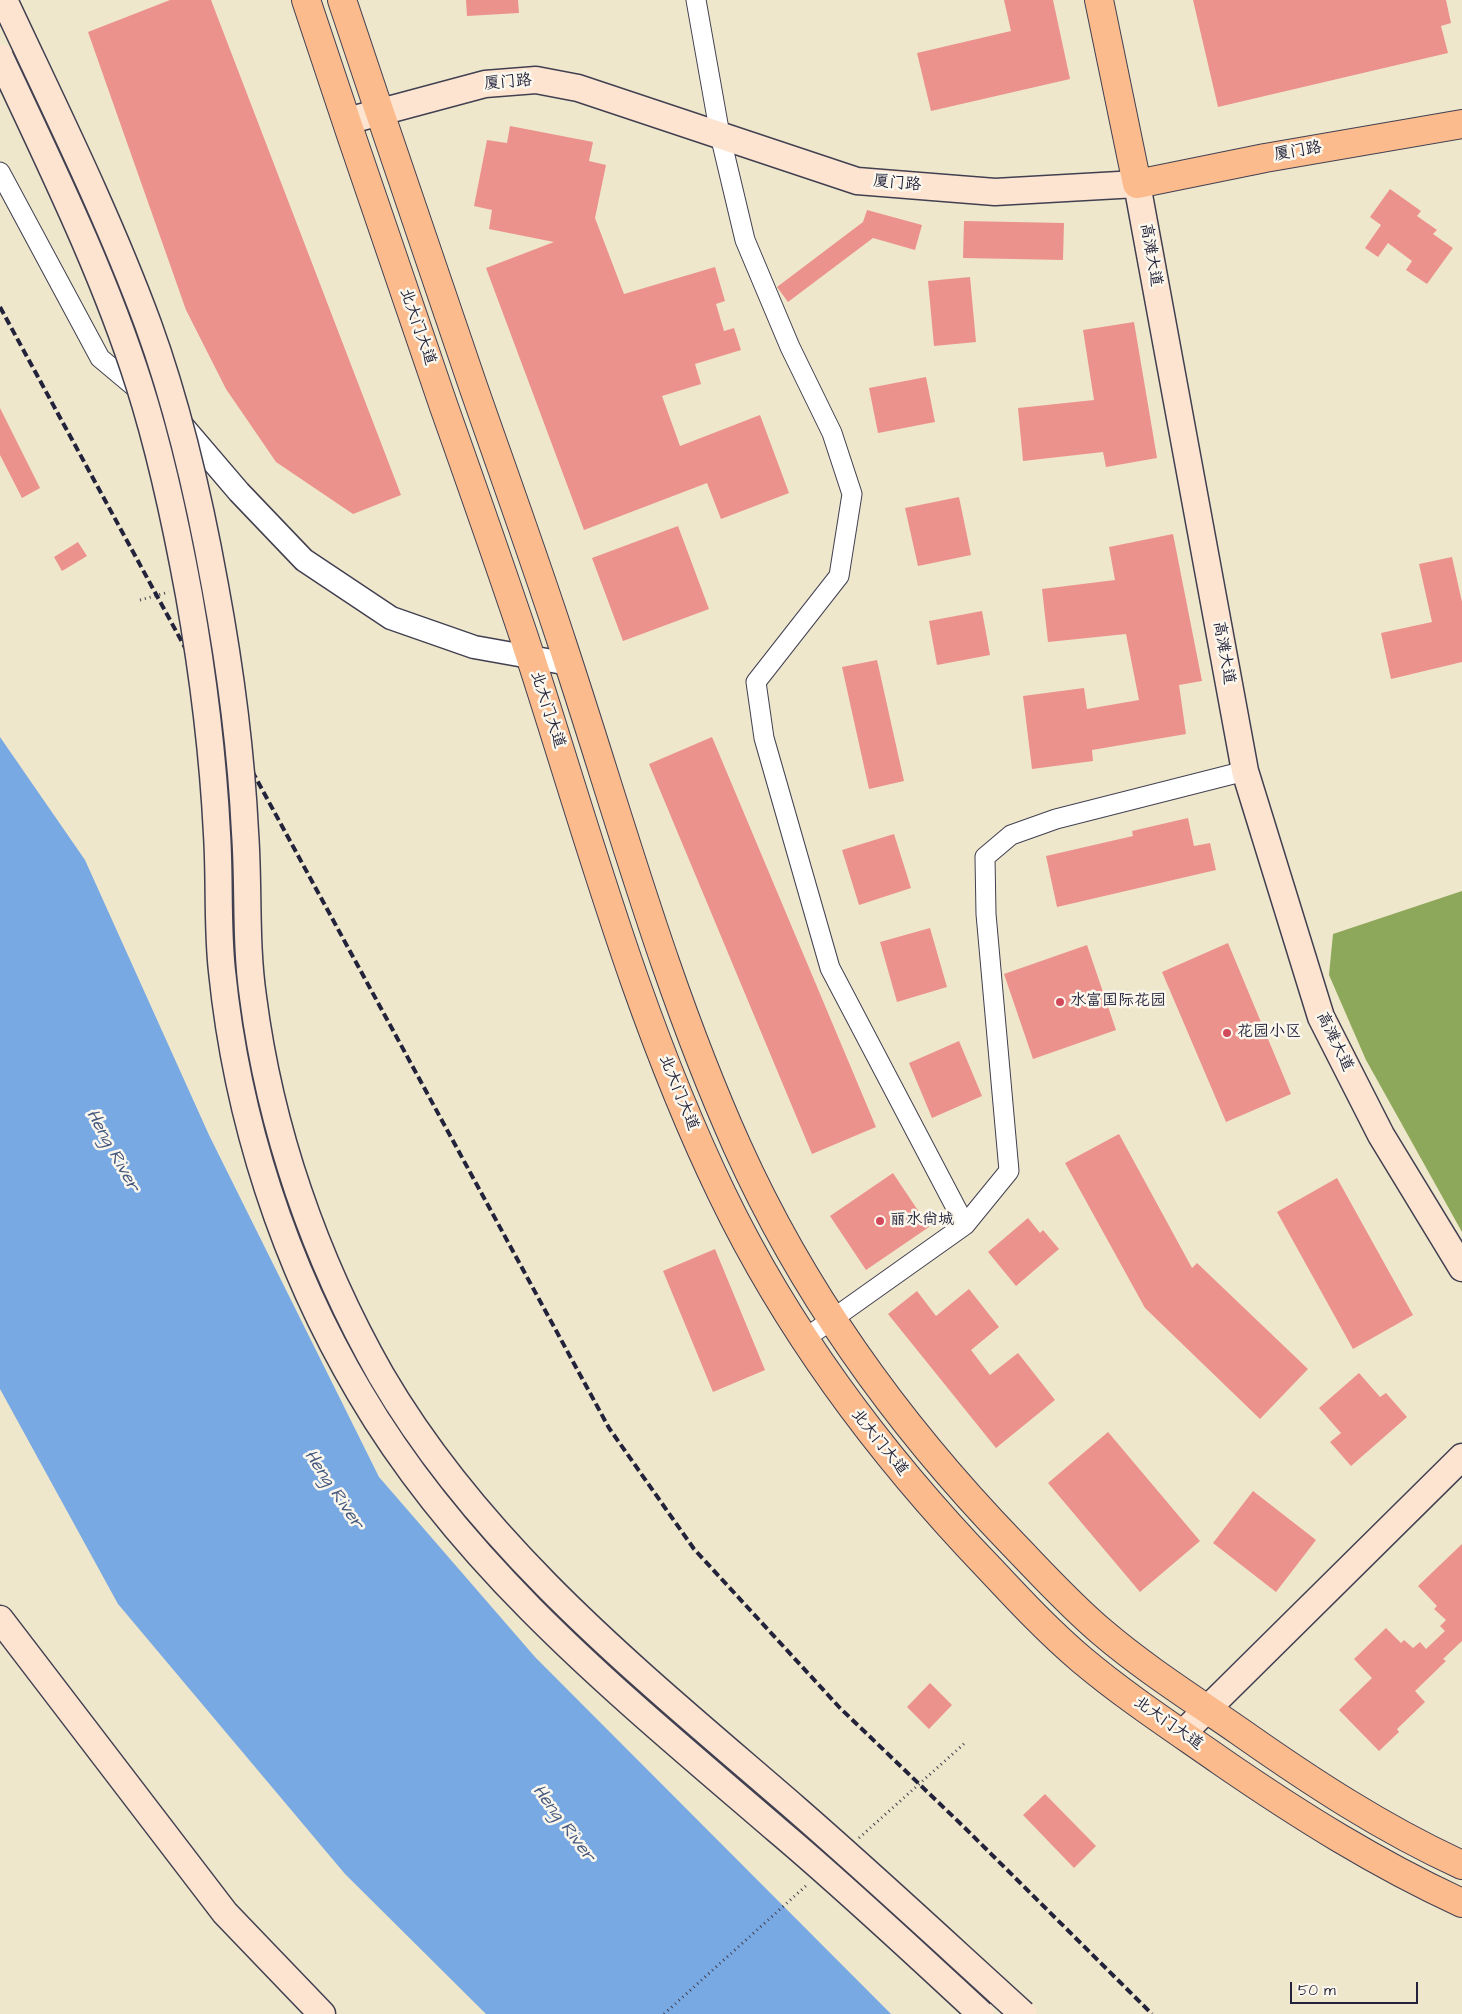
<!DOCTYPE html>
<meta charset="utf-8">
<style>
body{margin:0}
#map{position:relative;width:1462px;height:2014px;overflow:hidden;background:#efe7cb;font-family:"Architects Daughter",sans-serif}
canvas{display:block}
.scale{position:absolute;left:1290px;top:1982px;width:128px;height:22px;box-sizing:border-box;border:2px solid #22223b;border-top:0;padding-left:6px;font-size:15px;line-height:18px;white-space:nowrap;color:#22223b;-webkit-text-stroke:4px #fbf7ec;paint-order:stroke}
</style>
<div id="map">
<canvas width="1462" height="2014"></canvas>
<div class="scale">50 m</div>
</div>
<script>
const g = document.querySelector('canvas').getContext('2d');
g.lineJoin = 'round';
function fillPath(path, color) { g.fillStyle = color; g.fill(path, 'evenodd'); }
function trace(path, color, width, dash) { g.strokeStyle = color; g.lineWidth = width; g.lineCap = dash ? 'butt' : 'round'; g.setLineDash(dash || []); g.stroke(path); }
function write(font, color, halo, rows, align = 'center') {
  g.font = font + ' "Architects Daughter","LXGW WenKai TC",sans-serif'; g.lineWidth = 5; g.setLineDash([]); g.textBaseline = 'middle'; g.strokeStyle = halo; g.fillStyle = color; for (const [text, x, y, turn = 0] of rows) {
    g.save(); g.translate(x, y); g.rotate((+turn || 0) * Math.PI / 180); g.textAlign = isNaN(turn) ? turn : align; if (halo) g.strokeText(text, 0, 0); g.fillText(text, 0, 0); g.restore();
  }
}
fillPath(new Path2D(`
 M1462 891V1232L1366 1060 1329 975 1333 934Z`), '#8da85a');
fillPath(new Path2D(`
 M0 737 85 860 209 1135 379 1477 535 1657 891 2014H486L345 1874 118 1604 0 1389Z`), '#79a9e3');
fillPath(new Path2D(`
 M170 0H211L401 495 353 514 276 462 226 389 186 310 88 32Z
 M466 0H518L519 13 467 16Z
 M1004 0H1053L1070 79 931 111 917 53 1011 31Z
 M1193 0H1446L1451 23 1441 26 1448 53 1218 107Z
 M510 126 593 142 589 161 606 165 595 218 624 294 715 267 725 301 716 304 724 331 734 328 741 350 695 364 701 384 662 396 680 446 760 415 789 493 721 519 707 483 584 530 486 268 554 242 489 229 492 210 474 206 487 140 507 143Z
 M1390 189 1421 211 1417 216 1437 230 1433 234 1453 248 1427 284 1406 270 1412 261 1388 243 1378 257 1365 248 1381 225 1370 217Z
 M867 210 922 225 915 250 873 238 788 302 777 287 863 222Z
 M964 221 1064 223 1063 260 963 258Z
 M970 277 976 342 934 346 928 281Z
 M1134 322 1157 458 1106 467 1103 452 1023 461 1018 408 1094 400 1083 330Z
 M926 377 935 422 878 433 869 388Z
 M0 408 40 488 22 498 0 455Z
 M959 497 971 555 918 566 905 508Z
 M678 526 709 609 623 641 592 558Z
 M1173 534 1202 681 1179 685 1186 734 1092 750 1093 761 1032 769 1023 696 1084 688 1087 709 1139 700 1126 634 1048 642 1042 589 1115 580 1109 547Z
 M78 542 87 556 62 571 54 557Z
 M1452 557 1462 602V662L1391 679 1381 633 1432 622 1419 564Z
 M982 611 990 655 937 665 929 621Z
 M877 660 904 781 869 789 842 667Z
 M712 737 876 1127 812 1154 649 764Z
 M1188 818 1194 846 1210 843 1216 870 1057 907 1046 856 1133 836 1132 831Z
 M894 834 911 888 859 905 842 850Z
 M930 928 947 987 897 1002 880 942Z
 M1228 943 1291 1094 1226 1122 1162 972Z
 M1087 945 1116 1030 1033 1059 1004 974Z
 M959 1041 982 1096 932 1118 909 1063Z
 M1119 1134 1192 1268 1197 1263 1308 1369 1260 1419 1145 1308 1065 1163Z
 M893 1173 929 1227 866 1270 830 1216Z
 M1337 1178 1413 1315 1353 1349 1277 1212Z
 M1028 1218 1040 1233 1043 1230 1059 1249 1016 1286 988 1252Z
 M715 1249 765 1370 713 1392 663 1271Z
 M969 1289 999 1327 971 1350 990 1375 1018 1353 1055 1400 996 1448 888 1314 917 1291 936 1316Z
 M1359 1373 1380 1397 1386 1393 1407 1417 1351 1466 1330 1442 1341 1433 1319 1408Z
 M1108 1432 1200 1541 1140 1592 1048 1483Z
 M1253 1491 1316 1540 1276 1592 1213 1543Z
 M1462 1544V1641L1443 1659 1446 1661 1415 1691 1425 1702 1397 1729 1399 1732 1379 1751 1339 1710 1372 1678 1354 1659 1386 1628 1401 1643 1404 1640 1413 1648 1420 1642 1426 1649 1445 1631 1440 1626 1446 1620 1434 1609 1437 1606 1418 1586Z
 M930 1683 952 1705 929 1729 907 1707Z
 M1045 1794 1096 1846 1074 1868 1023 1815Z`), '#eb928c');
const minor = new Path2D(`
 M696 0 720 135 745 240 790 347 832 433 852 494 839 576 756 682 764 738 830 968 965 1225
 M0 172 100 358 180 425
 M803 1340 965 1225 1009 1171 986 914 985 857 1011 835 1056 819 1245 771`);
const tertiary = new Path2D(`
 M125 316 158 381
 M180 423 239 492 304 560 391 618 474 647 569 664`);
const secondary = new Path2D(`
 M347 121 485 84 536 80 578 88 857 181 995 192 1137 184 1245 771 1321 1017 1381 1135 1462 1268
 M0 1619 225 1913 322 2014
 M1182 1734 1462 1457`);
const primary = new Path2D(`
 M1099 0 1137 184 1265 158 1462 124`);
const trunk = new Path2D(`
 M306 0C351 136 397 271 444 407 471 483 498 560 524 637 585 824 636 1016 722 1194 790 1335 883 1458 991 1570 1020 1601 1049 1632 1082 1660 1126 1697 1175 1729 1222 1762 1299 1815 1377 1864 1462 1903
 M342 0C385 129 429 258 473 386 503 472 534 557 562 643 618 812 664 983 737 1146 804 1295 899 1426 1013 1544 1042 1574 1070 1605 1102 1632 1144 1668 1193 1699 1239 1731 1310 1781 1383 1829 1462 1865`);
trace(minor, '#414051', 21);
trace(tertiary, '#414051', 25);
trace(secondary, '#414051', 29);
trace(primary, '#414051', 30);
trace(trunk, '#414051', 30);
trace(new Path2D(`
 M140 600 169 592`), '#414051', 3, [1, 4]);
trace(minor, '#fff', 19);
trace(tertiary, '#fff', 22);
trace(secondary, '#fde4d1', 26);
trace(primary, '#fbbb8c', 28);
trace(trunk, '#fbbb8c', 28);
trace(new Path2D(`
 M0 307 609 1428 694 1549 840 1708 964 1827 1152 2014`), '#22223b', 4, [8, 4]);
const secondaryBridge = new Path2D(`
 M4 0C54 107 107 213 148 324 179 409 199 497 215 586 230 667 241 750 245 832 249 887 245 942 253 997 270 1129 315 1259 381 1375 483 1550 645 1678 795 1808 872 1875 947 1945 1023 2014
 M0 57C50 164 103 271 139 384 161 453 176 524 189 595 203 674 213 754 217 834 220 880 217 926 222 971 237 1119 284 1265 360 1393 463 1569 625 1699 777 1830 847 1889 914 1952 981 2014`);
trace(secondaryBridge, '#414051', 29, []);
trace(new Path2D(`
 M859 1838 966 1742
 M664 2014 808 1884`), '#414051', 3, [1, 4]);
trace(secondaryBridge, '#fde4d1', 26);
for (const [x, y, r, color] of [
 [1060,1002,5,"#d1495b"],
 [1227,1033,5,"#d1495b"],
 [880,1221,5,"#d1495b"]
]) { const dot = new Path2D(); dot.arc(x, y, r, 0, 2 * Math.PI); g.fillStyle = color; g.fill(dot); trace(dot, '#fbf7ec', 2); }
write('16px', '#22223b', '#fbf7ec', [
 ["厦门路",508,83,-5],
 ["厦门路",1298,152,-10],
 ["厦门路",897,184,5],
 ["高滩大道",1150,255,80],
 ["北大门大道",417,327,71],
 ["高滩大道",1223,653,80],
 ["北大门大道",547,710,72],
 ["高滩大道",1334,1042,64],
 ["北大门大道",678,1093,68],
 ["北大门大道",879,1443,51],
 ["北大门大道",1168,1724,35]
]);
write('16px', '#22223b', '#fbf7ec', [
 ["水富国际花园",1070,1002],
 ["花园小区",1237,1033],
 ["丽水尚城",890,1221]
], 'left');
write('italic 18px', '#45587e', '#fbf7ec', [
 ["Heng River",112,1151,61],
 ["Heng River",333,1490,56],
 ["Heng River",563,1824,53]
]);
</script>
